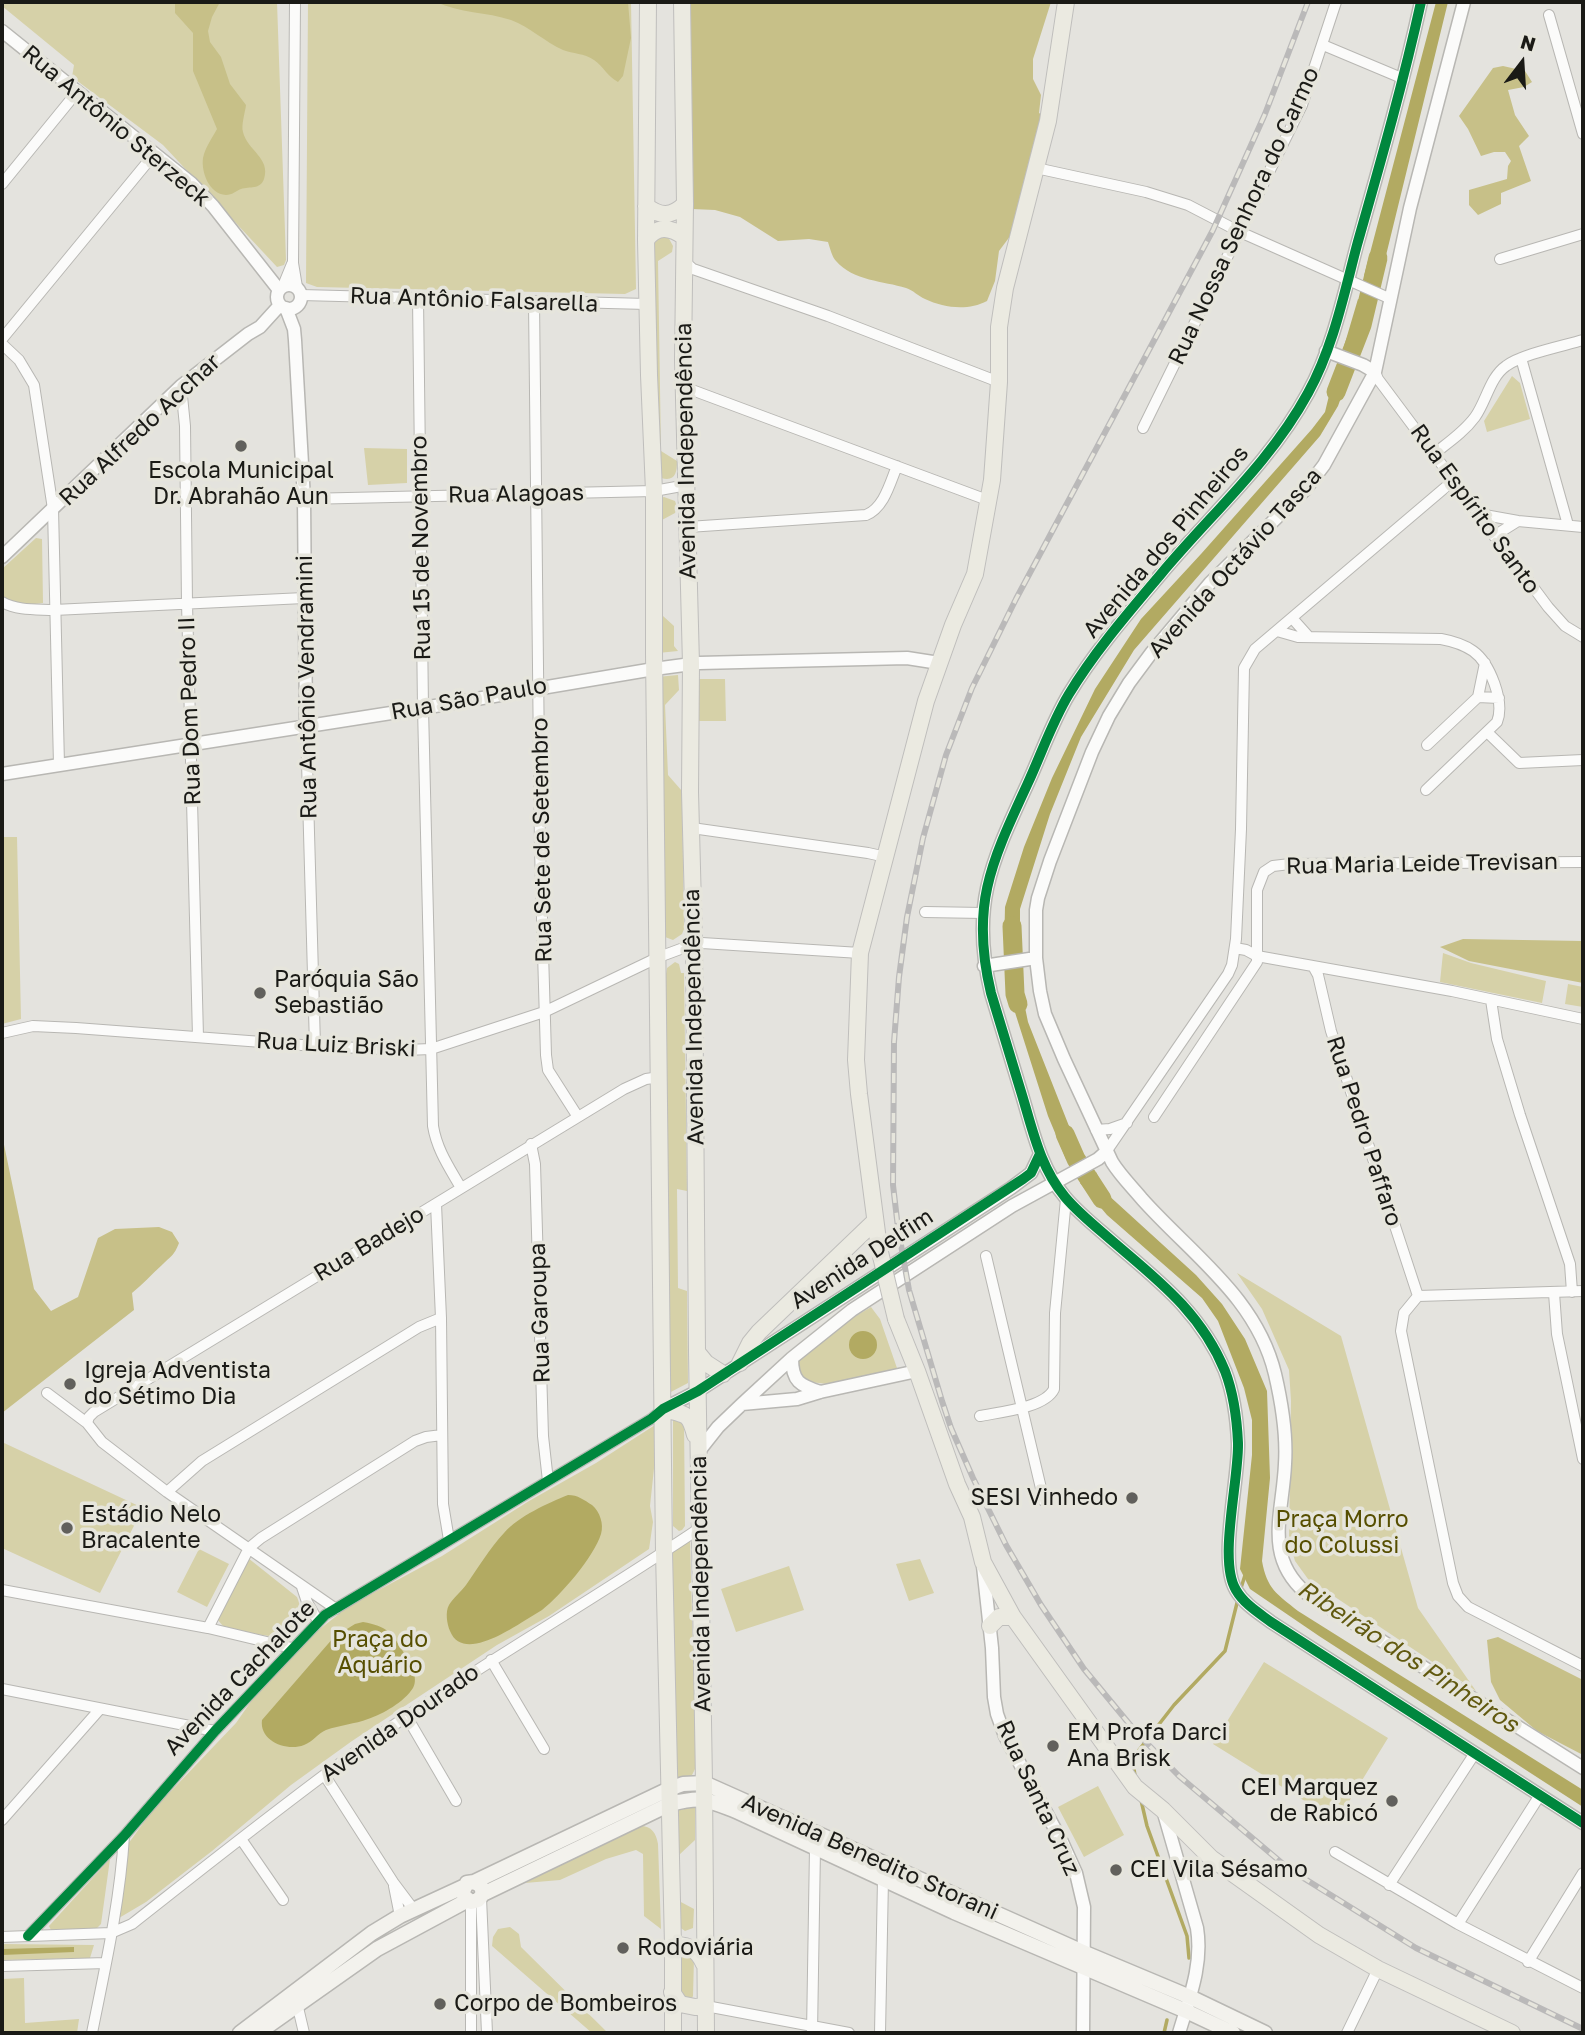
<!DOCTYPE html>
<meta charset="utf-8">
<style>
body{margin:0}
#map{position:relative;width:1585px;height:2035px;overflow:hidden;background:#e4e3de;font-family:"Golos Text",sans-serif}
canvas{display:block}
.frame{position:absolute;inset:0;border:4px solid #1a1a16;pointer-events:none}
.north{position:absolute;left:1487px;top:28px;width:70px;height:70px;-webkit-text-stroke:5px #e6e5dc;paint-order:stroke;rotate:17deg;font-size:19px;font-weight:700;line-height:28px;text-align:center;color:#1a1a16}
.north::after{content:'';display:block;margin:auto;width:24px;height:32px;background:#1a1a16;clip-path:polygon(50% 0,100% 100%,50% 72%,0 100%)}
</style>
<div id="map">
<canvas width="1585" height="2035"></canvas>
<div class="frame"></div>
<div class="north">N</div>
</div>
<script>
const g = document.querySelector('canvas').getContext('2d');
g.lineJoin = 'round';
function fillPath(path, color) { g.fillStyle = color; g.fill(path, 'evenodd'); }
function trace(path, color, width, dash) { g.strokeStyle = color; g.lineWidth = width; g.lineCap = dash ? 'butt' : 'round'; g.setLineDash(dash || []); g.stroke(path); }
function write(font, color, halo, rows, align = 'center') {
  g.font = font + ' "Golos Text",sans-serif'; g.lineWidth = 7; g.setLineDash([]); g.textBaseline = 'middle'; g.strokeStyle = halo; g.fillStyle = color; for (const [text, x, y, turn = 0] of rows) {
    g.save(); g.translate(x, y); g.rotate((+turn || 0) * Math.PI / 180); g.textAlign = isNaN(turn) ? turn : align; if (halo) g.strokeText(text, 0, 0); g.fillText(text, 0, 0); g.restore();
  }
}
fillPath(new Path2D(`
 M2 2H277L286 260 284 265 277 267 163 145 72 77 74 65 2 6Z
 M308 2H631L636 289 625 294 317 287 306 283Z
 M667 235 673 246 672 252 658 261 661 451 677 461C677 473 675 482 661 478L651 241Z
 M1512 376 1520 383 1530 419 1487 432 1484 421Z
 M364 448 407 449V483L368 485Z
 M664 497 675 501 677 507 675 513 662 520 663 616 674 626V646L678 651 658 653 660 498Z
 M36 538 42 539 43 603C28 605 15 606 2 597V569Z
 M678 675 679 690 665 705 668 775 682 791 684 929 682 934 673 940 665 937 663 934 657 677Z
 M698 679H725L726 721H699Z
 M2 837H17L21 1019 2 1024Z
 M1443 953 1471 963 1546 981 1542 1003 1440 982Z
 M675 962 679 964 681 973H684L687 1191 677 1189 678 1288 687 1291 688 1383 667 1394 662 974H666L667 968Z
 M1568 984 1583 987V1007L1565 1004Z
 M1237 1273 1341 1336 1418 1608 1476 1691 1308 1579 1295 1561 1289 1540 1291 1401 1289 1370 1262 1309Z
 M871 1307 880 1319 898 1371 827 1384 803 1381 794 1366 799 1359 854 1317Z
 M673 1417 684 1422 685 1526 682 1530 679 1531 673 1526Z
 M655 1425V1459L650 1506 653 1522 649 1549 549 1616 497 1645 352 1741 291 1785 212 1851 146 1902 119 1918 128 1844 152 1811 236 1723 252 1700 311 1636 349 1606 442 1556 529 1501 596 1463Z
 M2 1442 143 1508 100 1593 2 1548Z
 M690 1540 696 1767 691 1777 674 1778 668 1553Z
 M199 1549 229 1564 207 1607 177 1592Z
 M248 1558 297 1597C304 1612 299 1634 279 1636 267 1638 236 1629 223 1626L217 1619Z
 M920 1559 934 1593 909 1601 896 1564Z
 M789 1566 804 1610 736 1632 721 1589Z
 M1264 1662 1388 1738 1337 1821 1213 1744Z
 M1098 1786 1124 1835 1084 1857 1058 1807Z
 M695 1807V1840L679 1855V1901L694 1909 693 1928 685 1931 678 1926 676 1814 679 1810Z
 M640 1826C652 1826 656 1833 658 1844L661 1929 644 1916 643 1854 636 1850 606 1859 560 1880 525 1883Z
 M110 1859 101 1924 96 1929 51 1930 49 1926Z
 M510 1927 519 1934 521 1947 608 2033H592L492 1946 493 1937 498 1929Z
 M2 1944 94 1945 90 1958 2 1960Z
 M683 1950 694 1958 693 1996 691 2000 680 1999 677 1955Z
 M24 1978 25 2023 79 2019 77 2033H2V1979Z`), '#d6d1a8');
fillPath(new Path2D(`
 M175 2H220L212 17 208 31 210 42 221 57 230 84 246 105C245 113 241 125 243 132 247 150 271 158 264 179 260 190 250 186 241 189 236 191 232 195 226 195 209 194 201 172 203 158 205 148 212 138 217 129L193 71V33L175 13Z
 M436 2H628L631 38 623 76 618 82C608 77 603 66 594 60 584 53 573 54 563 50 545 42 530 27 511 20 487 12 459 13 436 2Z
 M688 2H1051L1033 59V79L1041 95 1039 113 1044 116 1011 235 999 251 995 281 987 301C968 311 944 308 925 299 918 296 913 290 906 288 884 281 853 281 836 261 832 257 830 248 828 242L809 239 778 241 740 217 715 210 692 209 691 41Z
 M1503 66 1525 71 1532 82 1524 87 1508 90 1515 115 1529 136 1519 146 1531 181 1501 193V204L1478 215 1469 205V190L1507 179 1508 166 1511 161 1505 152H1494L1481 156 1468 129 1459 116 1493 68Z
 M1463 939 1583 941V983L1469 961 1440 947Z
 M2 1135 34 1289 51 1311 78 1297 98 1238 115 1229 159 1227 172 1232 179 1243C174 1256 171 1256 162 1265 151 1275 143 1284 132 1293L134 1310 2 1413Z
 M1498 1637 1583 1680V1755L1537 1731 1500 1700 1491 1682 1487 1640Z`), '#c7c088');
fillPath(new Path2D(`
 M1436 2H1448L1379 284 1364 276Z
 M1358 299 1372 306 1357 357 1342 353Z
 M1336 367 1351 370 1338 406 1320 436 1134 650 1081 737 1050 814 1020 909V951H1004L1005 907 1024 847 1052 778 1095 689 1141 619 1201 554 1312 429 1325 412Z
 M1019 978 1028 1022 1080 1154 1066 1159 1048 1116 1005 981Z
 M1096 1172 1106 1193 1196 1275 1222 1304 1245 1339 1267 1391 1270 1478 1262 1561C1267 1589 1277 1594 1298 1611L1583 1790V1807L1319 1636 1250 1589 1240 1569 1252 1455V1420L1244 1388 1218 1321 1202 1298 1107 1215 1080 1183Z
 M849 1345a14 14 0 1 1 28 0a14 14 0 1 1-28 0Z
 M568 1495C578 1495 584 1500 592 1505 600 1512 604 1524 601 1534 594 1557 560 1596 542 1610 536 1614 530 1617 524 1621 506 1632 462 1661 450 1631 447 1624 445 1612 449 1605 453 1598 461 1592 466 1585 478 1568 490 1548 504 1533 519 1516 548 1503 568 1495Z
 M363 1622C387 1626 392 1633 404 1653 410 1662 419 1678 413 1688 404 1702 383 1714 368 1719 355 1724 340 1725 326 1730 318 1733 313 1742 304 1745 287 1752 259 1741 262 1720L334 1637 355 1624Z
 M74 1947V1952L2 1955V1949Z`), '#b2aa62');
trace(new Path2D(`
 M1241 1588 1246 1572
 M1135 1775 1132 1759 1174 1705 1225 1651 1238 1599
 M1141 1800 1147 1826 1187 1936 1189 1958
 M1164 2033 1167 2020`), '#b2aa62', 3.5);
trace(new Path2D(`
 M1336 392 1362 325 1378 258
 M1012 926 1015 994 1018 1004
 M1065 1134 1076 1159 1102 1199`), '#b2aa62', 19);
const minor = new Path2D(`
 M295 2 293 263 297 287
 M1549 15 1583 134
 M1323 45 1404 79
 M1036 168 1146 192 1188 205 1240 232 1391 299
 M2 184 77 92
 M1500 259 1583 234
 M685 262 693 269 828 316 999 382
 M283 286 292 264
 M301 295 647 304
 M418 298 423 708 433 1126C437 1150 449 1167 461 1188
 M534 301 540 849 546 1055 548 1070 578 1117
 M2 339 155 153
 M2 344 19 360 34 385 53 509 59 765
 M1521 358 1568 525
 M1375 372 1378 379 1548 607 1565 626 1583 637
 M181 386 185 426 187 603 198 1037
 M684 387 990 501
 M1143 428 1302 105 1336 2
 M1435 453C1449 442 1464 432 1475 417 1486 402 1490 377 1506 366 1522 354 1563 346 1583 340
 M304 499 654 491 687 485
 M1479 514 1518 521 1583 527
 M688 527 866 515C884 508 890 483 897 466
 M1494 536 1518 521
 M2 602C18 611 37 609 54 610L304 598
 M1292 618 1309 637
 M1277 631 1298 637 1441 639C1452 641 1463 644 1473 651 1490 663 1505 702 1497 722L1426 790
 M1478 697 1485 663
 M306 726 315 1046
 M1487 732 1519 763 1583 760
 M1427 745 1478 697 1499 698
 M692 828 868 853 886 857
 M925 912 983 913
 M1235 948 1246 950 1257 956 1452 991 1583 1019
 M1313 966 1318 975 1331 1031 1418 1296
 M1491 1000 1497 1039 1520 1115 1570 1264 1572 1292
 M2 1033 33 1026 76 1028 315 1046 405 1050 431 1049 544 1012 659 957 694 944 702 943 860 953
 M1154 1117 1257 962V890L1264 872 1273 866 1290 864 1583 862
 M1096 1130 1110 1129 1127 1123
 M531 1144 535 1164 543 1436 548 1481
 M1106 1152 1228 974 1232 965 1236 939 1241 829 1244 668 1255 649 1454 480
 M436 1204 441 1318 443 1504 449 1540
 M986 1256 1044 1501
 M1554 1293 1557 1334 1583 1459
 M1418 1296 1404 1313 1401 1331 1453 1583 1458 1596 1468 1607 1583 1666
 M1418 1296 1583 1291
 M47 1393 87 1423 102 1442 167 1492 336 1609
 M980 1416C1000 1412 1045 1408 1054 1389L1055 1313 1066 1199
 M87 1423 89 1417 94 1412 624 1089 646 1079 660 1077
 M167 1492 202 1461 419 1327 441 1318
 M302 1587 307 1602 318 1621
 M2 1590 208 1628 292 1648
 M208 1628 249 1548 261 1538 415 1441 426 1437 442 1435
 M491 1660 544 1749
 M2 1689 215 1731
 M407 1717 456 1801
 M325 1776 393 1882 414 1910
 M2 1820 100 1709
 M241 1839 283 1900
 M1335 1852 1458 1924 1583 1988
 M1389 1885 1475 1753
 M394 1886 400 1916
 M481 1898 487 2033
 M1458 1924 1540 1795
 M28 1936 124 1836 215 1731 325 1615 651 1419 663 1409
 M2 1937 111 1933 132 1924C207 1865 281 1806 358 1750 469 1671 587 1604 700 1528
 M1528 1962 1583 1873
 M2 1966 106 1963
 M296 1999 304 2033
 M706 2006 849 2033
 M92 2033C105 1968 120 1902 124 1836
 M471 2033V1902
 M812 2033 815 1848
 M880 2033 883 1879
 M1347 2033 1378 1969`);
const tertiary = new Path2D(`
 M1421 2C1403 84 1380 164 1357 245 1344 294 1333 348 1308 393 1270 463 1211 514 1161 574 1129 612 1095 651 1069 694 1052 722 1041 755 1027 785 991 863 970 906 991 993 1001 1027 1012 1061 1022 1095 1033 1131 1040 1167 1065 1197 1076 1210 1090 1222 1103 1233 1152 1276 1199 1308 1225 1371 1233 1392 1237 1420 1238 1443 1239 1480 1218 1561 1236 1590 1244 1604 1259 1613 1271 1622L1583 1823
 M1464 2 1410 208 1375 372 1324 465 1305 490 1210 583 1152 652 1129 683 1109 716 1092 752 1050 861 1038 898 1036 910V958L1040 991 1045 1014 1064 1059 1112 1162C1120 1175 1132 1187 1142 1199 1191 1254 1257 1298 1275 1374 1282 1404 1287 1434 1285 1464 1283 1513 1263 1556 1306 1593L1583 1768
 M2 31 191 183 213 206 279 290
 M277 297a12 12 0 1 1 24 0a12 12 0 1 1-24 0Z
 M286 308 294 329 295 340 304 499 306 726
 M1326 351 1363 365 1375 372
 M2 557 181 386 248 334 260 327 280 305
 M2 774 423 708 654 669 699 663 907 658 939 663
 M984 966 1036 958
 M792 1358C792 1382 800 1385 820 1392
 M742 1404 797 1399 820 1392 917 1371
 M663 1409 698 1391 1011 1188 1031 1173 1040 1154
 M699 1451 718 1427 742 1404 792 1358 852 1310 1012 1206 1098 1159 1106 1152
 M983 1566 992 1648 994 1697 997 1714 1005 1736 1062 1842 1076 1873 1084 1907 1083 2033
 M1163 1810 1197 1928C1203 1965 1189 1999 1179 2033`);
const secondary = new Path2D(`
 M474 1882 481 1886 483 1894 478 1900 471 1902 464 1896 463 1891 467 1883 474 1882 669 1789 683 1784 704 1783 1085 1953 1190 1997 1265 2033
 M483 1894 670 1804C703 1796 705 1799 736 1811L954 1912 1186 2011 1233 2033
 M240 2033 372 1933 400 1916 465 1886
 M258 2033 377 1949 468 1900`);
const primary = new Path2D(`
 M648 2 646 240 649 375 654 491V654L664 1552 673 1945V2033
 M682 2 685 204 683 360 691 664 690 792 694 944 697 1352 704 1783 706 2033
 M646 206C661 217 671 217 685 204
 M646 240C657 225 670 227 684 237
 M879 1248 859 1094 856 1060 860 953 926 701 953 625 975 574 992 480 999 382V327L1005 288 1048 121 1066 2
 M896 1319 917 1371 957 1484 972 1517 983 1562 1013 1617 1135 1787 1163 1810 1211 1858 1319 1935 1378 1969 1512 2033
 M697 1352 706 1363 723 1374
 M740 1363 750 1343 759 1332 875 1221
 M663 1409C686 1415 689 1412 695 1435
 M990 1626 999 1617H1013
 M673 1945C689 1944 698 1950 704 1964
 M672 1992 680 2004 695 2007 706 2006`);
trace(minor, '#b8b7b3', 12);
trace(tertiary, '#b8b7b3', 15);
trace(secondary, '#b8b7b3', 17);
trace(primary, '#bfbebc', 18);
trace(minor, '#fbfbfa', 10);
trace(tertiary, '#fbfbfa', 12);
trace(secondary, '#f3f2ed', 14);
trace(primary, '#ebeae1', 16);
const rail = new Path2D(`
 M1308 2 1265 114 1213 230 1016 599 972 688 946 755 923 838 907 917 899 977 894 1042 893 1185 898 1228 909 1290 942 1401 951 1428 973 1478 1006 1545 1041 1605 1084 1669 1136 1732 1179 1776 1289 1869 1416 1948 1583 2029`);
trace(rail, '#bab9b9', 6);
trace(rail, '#e6e5dc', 3.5, [10]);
const primaryBridge = new Path2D(`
 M879 1248 896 1319`);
trace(primaryBridge, '#bfbebc', 18, []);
trace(primaryBridge, '#ebeae1', 16);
trace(new Path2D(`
 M1421 2C1403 84 1380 164 1357 245 1344 294 1333 348 1308 393 1270 463 1211 514 1161 574 1129 612 1095 651 1069 694 1052 722 1041 755 1027 785 991 863 970 906 991 993 1001 1027 1012 1061 1022 1095 1033 1131 1040 1167 1065 1197 1076 1210 1090 1222 1103 1233 1152 1276 1199 1308 1225 1371 1233 1392 1237 1420 1238 1443 1239 1480 1218 1561 1236 1590 1244 1604 1259 1613 1271 1622L1583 1823
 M28 1936 124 1836 215 1731 325 1615 651 1419 663 1409 698 1391 1023 1179 1031 1173 1040 1154`), '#00873e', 10);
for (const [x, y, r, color] of [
 [241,446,7,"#61605c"],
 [260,993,7,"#61605c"],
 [70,1384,7,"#61605c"],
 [1132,1498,7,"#61605c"],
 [67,1528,7,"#61605c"],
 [1053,1746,7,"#61605c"],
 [1392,1801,7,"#61605c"],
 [1116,1870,7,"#61605c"],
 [623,1948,7,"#61605c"],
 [440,2004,7,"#61605c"]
]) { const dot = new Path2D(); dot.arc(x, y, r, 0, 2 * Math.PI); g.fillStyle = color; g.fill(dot); trace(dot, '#e6e5dc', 2.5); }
write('23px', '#1a1a16', '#e6e5dc', [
 ["Rua Antônio Sterzeck",116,126,40],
 ["Rua Nossa Senhora do Carmo",1244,216,-65],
 ["Rua Antônio Falsarella",474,300,2],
 ["Rua Alfredo Acchar",140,430,-43],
 ["Avenida Independência",686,451,-91],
 ["Rua Alagoas",516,494,-1],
 ["Rua Espírito Santo",1475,509,54],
 ["Avenida dos Pinheiros",1166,542,-50],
 ["Rua 15 de Novembro",421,548,-91],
 ["Avenida Octávio Tasca",1235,563,-48],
 ["Rua Antônio Vendramini",307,687,-91],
 ["Rua São Paulo",469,699,-10],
 ["Rua Dom Pedro II",190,711,-92],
 ["Rua Sete de Setembro",542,840,-91],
 ["Rua Maria Leide Trevisan",1422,864,-1],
 ["Avenida Independência",694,1017,-91],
 ["Rua Luiz Briski",336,1045,3],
 ["Rua Pedro Paffaro",1364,1131,72],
 ["Rua Badejo",369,1244,-31],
 ["Avenida Delfim",862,1259,-33],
 ["Rua Garoupa",540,1313,-92],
 ["Avenida Independência",701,1584,-91],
 ["Avenida Cachalote",240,1678,-46],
 ["Avenida Dourado",400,1723,-35],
 ["Rua Santa Cruz",1038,1798,65],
 ["Avenida Benedito Storani",870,1857,24]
]);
write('23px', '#1a1a16', '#e6e5dc', [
 ["Escola Municipal",241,471,"center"],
 ["Dr. Abrahão Aun",241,497,"center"],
 ["Paróquia São",274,980],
 ["Sebastião",274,1006],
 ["Igreja Adventista",84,1371],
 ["do Sétimo Dia",84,1397],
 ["SESI Vinhedo",1118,1498,"right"],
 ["Estádio Nelo",81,1515],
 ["Bracalente",81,1541],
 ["EM Profª Darci",1067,1733],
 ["Ana Brisk",1067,1759],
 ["CEI Marquez",1378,1788,"right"],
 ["de Rabicó",1378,1814,"right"],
 ["CEI Vila Sésamo",1130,1870],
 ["Rodoviária",637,1948],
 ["Corpo de Bombeiros",454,2004]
], 'left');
write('23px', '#564e00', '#e6e5dc', [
 ["Praça Morro",1342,1520],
 ["do Colussi",1342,1546],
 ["Praça do",380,1640],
 ["Aquário",380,1666]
]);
write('italic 24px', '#61590f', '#e6e5dc', [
 ["Ribeirão dos Pinheiros",1408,1657,33]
]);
</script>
